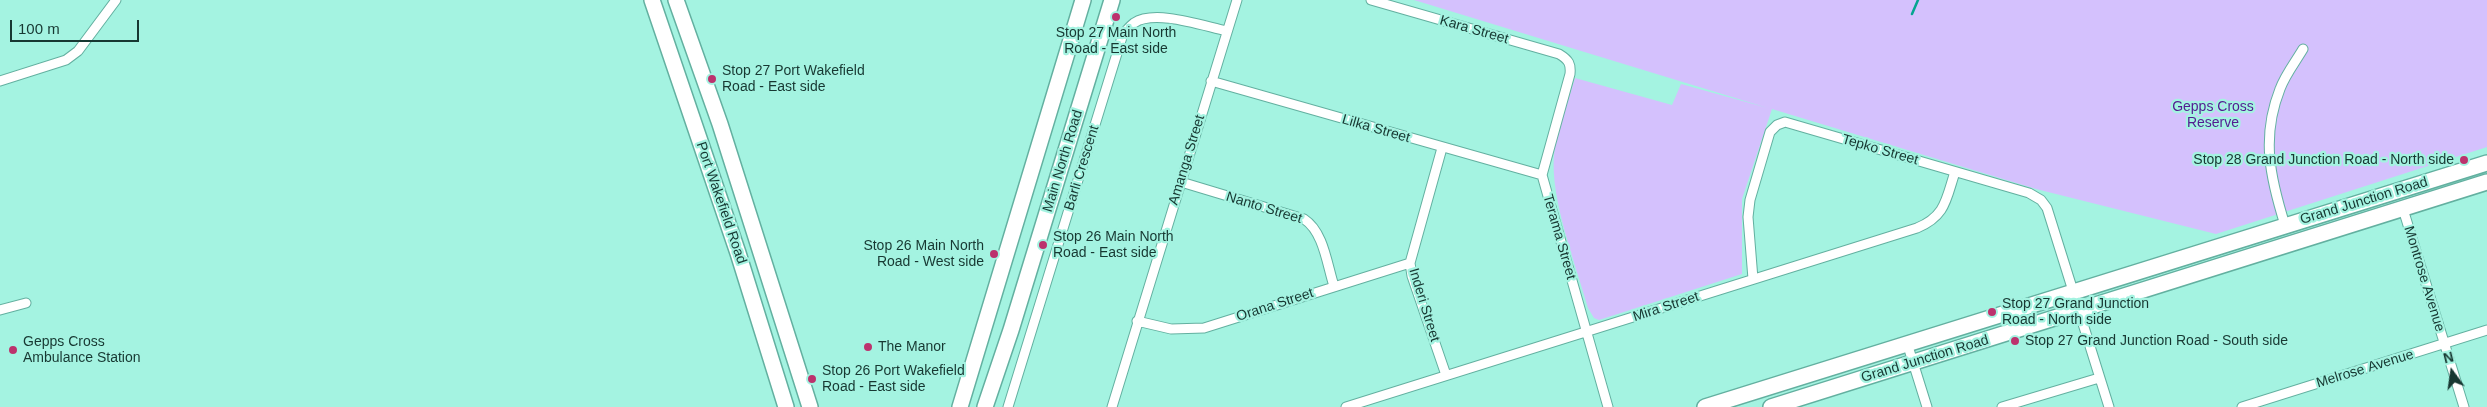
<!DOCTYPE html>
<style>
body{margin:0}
#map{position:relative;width:2487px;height:407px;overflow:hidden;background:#a4f3e1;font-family:Helvetica,sans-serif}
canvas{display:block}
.north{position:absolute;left:2427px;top:347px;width:50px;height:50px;-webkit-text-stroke:4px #a4f3e1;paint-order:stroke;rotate:346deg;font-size:14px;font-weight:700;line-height:20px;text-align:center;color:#173832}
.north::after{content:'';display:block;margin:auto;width:18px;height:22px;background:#173832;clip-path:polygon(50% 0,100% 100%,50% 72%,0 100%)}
.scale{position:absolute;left:10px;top:20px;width:129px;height:22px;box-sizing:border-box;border:2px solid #173832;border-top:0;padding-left:6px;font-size:15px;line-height:18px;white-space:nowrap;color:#173832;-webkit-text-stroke:4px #a4f3e1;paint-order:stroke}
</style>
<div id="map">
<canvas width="2487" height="407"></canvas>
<div class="north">N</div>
<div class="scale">100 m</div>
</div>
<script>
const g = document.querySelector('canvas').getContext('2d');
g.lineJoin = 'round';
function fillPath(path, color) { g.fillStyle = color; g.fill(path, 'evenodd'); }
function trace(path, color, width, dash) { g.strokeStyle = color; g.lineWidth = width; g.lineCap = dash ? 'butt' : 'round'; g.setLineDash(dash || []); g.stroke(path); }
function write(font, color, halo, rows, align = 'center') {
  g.font = font + ' Helvetica,sans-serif'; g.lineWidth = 4.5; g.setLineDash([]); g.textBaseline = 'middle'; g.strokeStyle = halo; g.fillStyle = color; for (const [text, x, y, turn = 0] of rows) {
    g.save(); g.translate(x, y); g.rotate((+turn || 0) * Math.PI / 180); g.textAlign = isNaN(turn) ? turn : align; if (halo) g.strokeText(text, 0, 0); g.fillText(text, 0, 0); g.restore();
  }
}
fillPath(new Path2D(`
 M1414 0H2487V147L2216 234 2036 189 1772 109 1742 199V274L1599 320 1594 318 1588 308C1576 265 1550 199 1554 155 1556 130 1568 103 1575 78L1672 105 1681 84 1768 108Z`), '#d4c1fd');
trace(new Path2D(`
 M1912 14 1918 0`), '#05a590', 2.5);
const minor = new Path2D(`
 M1371 0 1559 54C1569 60 1571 64 1570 74L1542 175 1608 407
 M0 81 66 60 78 51 116 0
 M1211 81 1542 175
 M1442 148 1410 263 1412 276 1446 375
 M1181 182 1304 219C1324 232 1327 265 1334 286
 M2403 209 2464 407
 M2285 225C2270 177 2261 137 2280 89 2285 75 2296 61 2303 49
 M1753 279 1748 217 1750 200 1770 132 1777 125 1785 122 2029 193 2041 200 2047 208 2073 291
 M0 310 26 303
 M2079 311 2109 407
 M1137 321 1171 329 1204 328 1410 263
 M1907 343 1927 407
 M1008 407 1123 34C1126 31 1130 26 1134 23 1155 9 1203 26 1227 31
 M1112 407 1237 0
 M1346 407 1917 228C1946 216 1946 199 1955 172
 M2002 407 2099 378
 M2242 407 2487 330`);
const trunk = new Path2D(`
 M652 0 738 253 786 407
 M676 0 720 124 810 407
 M960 407 1083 0
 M985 407 1011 330 1112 0
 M1705 407 2487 163
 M1771 407 2487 182`);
trace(minor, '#63b0a0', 11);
trace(trunk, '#63b0a0', 18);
trace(minor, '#fff', 9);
trace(trunk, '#fff', 15);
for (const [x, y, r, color] of [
 [1116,17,5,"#bc326d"],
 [712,79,5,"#bc326d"],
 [2464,160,5,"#bc326d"],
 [1043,245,5,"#bc326d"],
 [994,254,5,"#bc326d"],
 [1992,312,5,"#bc326d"],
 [2015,341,5,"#bc326d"],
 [868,347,5,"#bc326d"],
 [13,350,5,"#bc326d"],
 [812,379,5,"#bc326d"]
]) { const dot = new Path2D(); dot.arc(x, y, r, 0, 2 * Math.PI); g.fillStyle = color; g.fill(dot); trace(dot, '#a4f3e1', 2); }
write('14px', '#173832', '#a4f3e1', [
 ["Kara Street",1474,30,16],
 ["Lilka Street",1376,129,16],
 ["Tepko Street",1880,150,16],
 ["Amanga Street",1187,160,-73],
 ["Main North Road",1063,161,-73],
 ["Barli Crescent",1082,168,-73],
 ["Grand Junction Road",2364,201,-17],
 ["Port Wakefield Road",721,203,71],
 ["Nanto Street",1264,208,17],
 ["Terama Street",1559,237,74],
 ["Montrose Avenue",2424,279,73],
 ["Orana Street",1275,305,-18],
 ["Inderi Street",1424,305,73],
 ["Mira Street",1666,307,-18],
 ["Grand Junction Road",1925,359,-17],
 ["Melrose Avenue",2365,369,-17]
]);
write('14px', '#173832', '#a4f3e1', [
 ["Stop 27 Main North",1116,33,"center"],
 ["Road - East side",1116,49,"center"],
 ["Stop 27 Port Wakefield",722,71],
 ["Road - East side",722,87],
 ["Stop 28 Grand Junction Road - North side",2454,160,"right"],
 ["Stop 26 Main North",1053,237],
 ["Road - East side",1053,253],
 ["Stop 26 Main North",984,246,"right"],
 ["Road - West side",984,262,"right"],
 ["Stop 27 Grand Junction",2002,304],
 ["Road - North side",2002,320],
 ["Stop 27 Grand Junction Road - South side",2025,341],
 ["Gepps Cross",23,342],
 ["Ambulance Station",23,358],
 ["The Manor",878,347],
 ["Stop 26 Port Wakefield",822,371],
 ["Road - East side",822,387]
], 'left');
write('14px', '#531b91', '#a4f3e1', [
 ["Gepps Cross",2213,107],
 ["Reserve",2213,123]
]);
</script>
